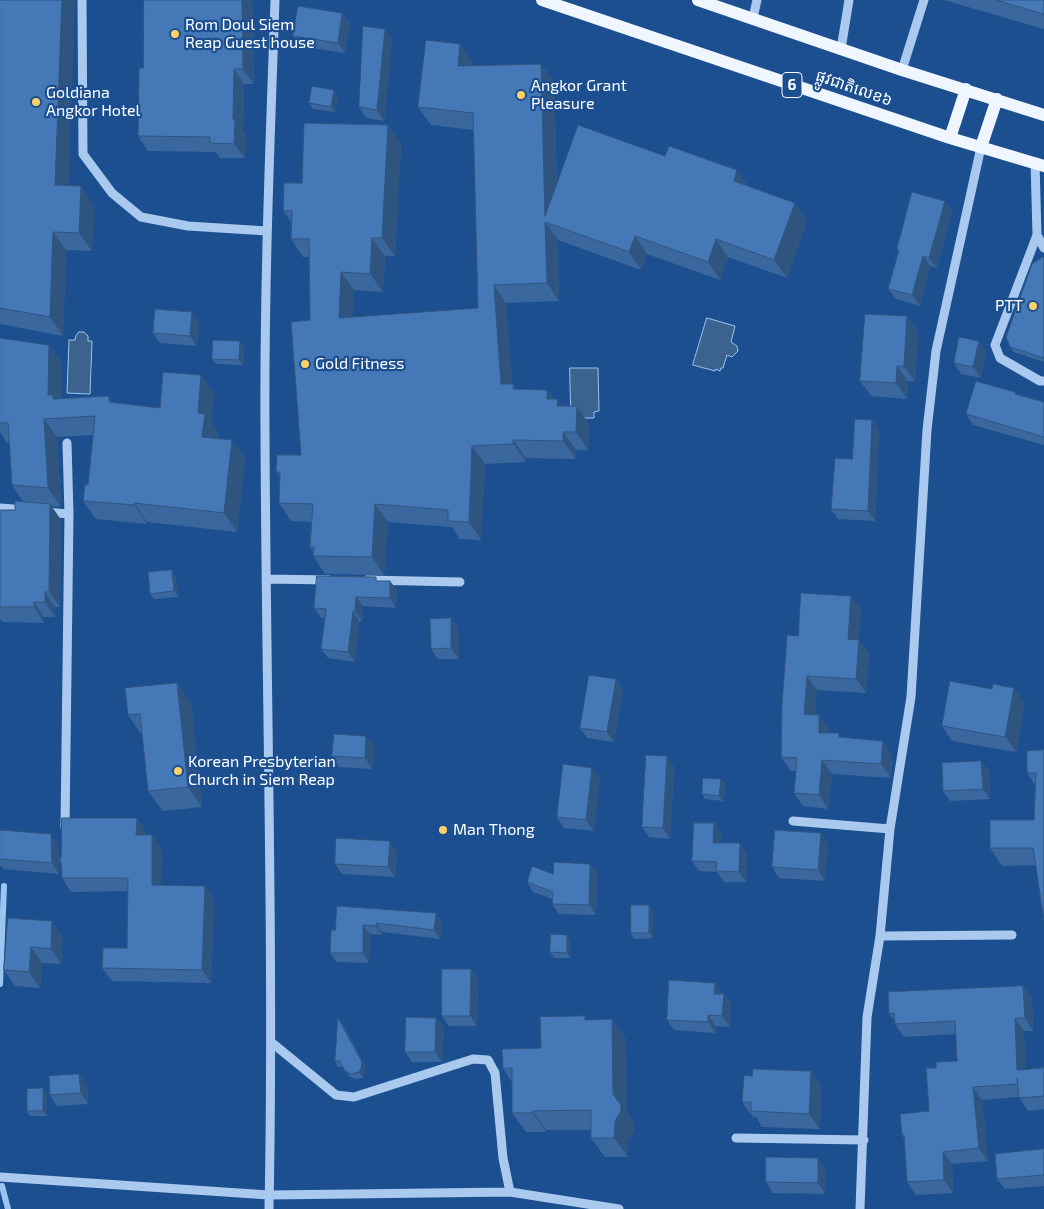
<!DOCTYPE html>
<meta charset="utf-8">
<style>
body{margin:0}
canvas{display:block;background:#1b4f8f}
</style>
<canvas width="1044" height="1209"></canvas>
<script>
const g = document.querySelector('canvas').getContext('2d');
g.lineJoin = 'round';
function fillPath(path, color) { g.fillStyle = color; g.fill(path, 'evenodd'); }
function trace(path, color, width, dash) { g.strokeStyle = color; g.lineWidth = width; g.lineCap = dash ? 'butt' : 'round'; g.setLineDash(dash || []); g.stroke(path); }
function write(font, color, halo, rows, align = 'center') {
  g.font = font + ' "Exo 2","Noto Sans Khmer",sans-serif'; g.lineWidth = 4.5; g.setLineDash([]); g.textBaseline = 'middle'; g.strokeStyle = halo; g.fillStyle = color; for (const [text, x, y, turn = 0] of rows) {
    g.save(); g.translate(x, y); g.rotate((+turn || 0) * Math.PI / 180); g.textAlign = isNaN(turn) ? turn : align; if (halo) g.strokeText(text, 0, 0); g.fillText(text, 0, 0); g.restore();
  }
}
const water = new Path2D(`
 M707 318 735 326 731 342 737 346 738 351 732 357 727 355 723 368H721L720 371 716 369 715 371 693 365Z
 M79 332H84L88 336V341H92L90 394 67 393 69 340H75L76 336Z
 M570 368H598L599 411 594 412V418H577L571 412Z`);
fillPath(water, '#3c6290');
trace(water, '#9cc4f0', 1);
trace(new Path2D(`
 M0 984 4 886
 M2 1186 8 1209`), '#9cc4f0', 6);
trace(new Path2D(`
 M82 0 83 154 112 193 141 217 188 226 267 231
 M753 18 757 0
 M841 49 849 0
 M902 70 924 0
 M1035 162 1037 235 1044 248
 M1037 235 995 345 1000 358 1040 381H1044
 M0 508 27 510
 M45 512 69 514
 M266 579 329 580
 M367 580 460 582
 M793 821 890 829
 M65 827 69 514 67 443
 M880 936 1012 935
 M271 1042 336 1095 354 1097 473 1059 488 1060 495 1073 503 1158 510 1192
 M736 1138 864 1140
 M0 1177 269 1195 510 1192 619 1209
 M269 1209C274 950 266 691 265 431 264 287 270 144 275 0
 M860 1209 867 1017 880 936 890 829 911 697 927 430 936 351 981 147`), '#a9c9ee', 9);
trace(new Path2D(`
 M542 0 950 138 1044 166
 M698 0 902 70 1044 115
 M950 138 966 89
 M981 147 997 99`), '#f0f6ff', 12);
fillPath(new Path2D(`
 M0 0 69 186 94 205 92 251 66 250 63 336 0 324Z
 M252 0 254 84H244L243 130 246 134 245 158H220L216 152 148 151 138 136 143 68Z
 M944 0H1044V29Z
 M342 13 350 24 345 53 300 46 293 36Z
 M392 39 384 121 366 118 359 107Z
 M460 44 472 62V66L541 64 554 82 557 185 665 156 737 170 748 186 807 221 787 278 728 257 720 280 647 254 641 270 558 240 559 301 506 303 512 384 516 389 547 390 554 399H558L562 406 589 424 588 450H576V459L526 458V462L485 464 481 540 460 539 452 527 388 522 384 575 325 574 313 556V552L310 547 311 522 291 521 279 503 280 477 276 472 301 455 310 320 309 257H303L291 239V222L283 211 302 183 401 143 395 256H385L383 292 354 290 352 317 478 308 474 130 431 125 418 107Z
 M338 95 335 112 313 109 309 103Z
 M952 212 937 268 930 266 920 306 896 299 888 289 898 252 897 249Z
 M1044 258V362L1014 352 1010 347Z
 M907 316 918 332 915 381H908L907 399 871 396 860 381Z
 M199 323 197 346 160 343 153 333Z
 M0 338 62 363 61 399 114 403 160 408 201 375 214 393 211 422 218 432V438L232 440 245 458 237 532 147 522V524L96 519 83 501 88 485 93 435 57 437 61 507 51 506 61 520 60 607H55V617H44V623L3 622 0 619V510H15L23 502 12 485 9 443H7L0 432Z
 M979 341 986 352 981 378 961 374 954 363Z
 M244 346 243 365 216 364 212 359Z
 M1015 392 1017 394 1044 402V445L973 425 966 414Z
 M872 420 879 430 875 521 838 519 831 509 852 459Z
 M175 575 178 597 154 599 150 594Z
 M379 581H390L397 591 396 608 363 606 362 621H359L355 662 328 658 321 649 325 618H321L314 608Z
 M861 609 858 640 869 653 866 693 817 690 815 715 829 729V733L892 755 891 778 832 774 828 809 803 806 794 793 796 771H791L781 757 798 636Z
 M451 618 458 629 459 659H438L431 649Z
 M616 679 623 690 614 742 587 738 580 728Z
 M177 683 191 703 202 807 163 811 148 791 143 735H142L128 715Z
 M1025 703 1016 752 952 741 942 726Z
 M374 746 372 769 339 767 332 756Z
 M1044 750 1036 865 1002 866 990 848 1034 820 1035 785 1027 773Z
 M667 756 674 767 670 839 649 837 642 827Z
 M981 761 989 771 990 799 950 801 943 791Z
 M600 778 594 831 564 828 557 817Z
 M721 779 725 784 723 801 705 799 702 794Z
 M714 823 721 834 720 843H740L747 854 746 882H724L717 872 699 871 692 861Z
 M0 830 58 845 59 874 4 869 1 866H0Z
 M146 831V835L162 849 161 885 205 886 214 899 211 983 112 981 102 968 127 948 128 891 71 892 62 878 61 864 59 861Z
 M828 843 825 881 779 878 772 867Z
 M397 852 395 877 342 874 335 864Z
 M590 864 597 873 596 915 559 914 552 904V899L533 892 527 882Z
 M653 910V938L634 939 631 933Z
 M436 913 442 922 440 939 382 932V935L370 934 369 963 337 962 330 953 335 930Z
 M8 918 63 937 61 964 42 963 40 988 15 986 4 970Z
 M571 940 570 958H554L550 952Z
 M478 979 477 1026H449L442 1016Z
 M715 983 722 994H724L731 1004 730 1027 716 1026 715 1033 674 1030 667 1020Z
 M1023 986 1032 998 1033 1031H1024L1025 1070 1044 1067V1109L1028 1111 1019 1097 982 1100 988 1161 952 1164 953 1193 916 1195 907 1182 904 1139 902 1135 929 1111 957 1061 956 1034 904 1037 895 1024V1021L889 1014Z
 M436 1018 444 1028 442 1062H412L405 1052Z
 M612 1019 626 1039 627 1113 635 1125V1131L628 1140V1157H605L591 1138V1130H546V1132H526L512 1113V1082L503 1068 541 1048 587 1020Z
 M342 1023 366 1067 365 1074 363 1078 355 1079 349 1076 343 1067H338L335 1061Z
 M811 1071 821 1086 820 1129 762 1127 756 1117H753L742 1102 752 1076Z
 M87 1084 88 1104 57 1106 50 1095Z
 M47 1094V1116H30L27 1111Z
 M1044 1150V1186L1005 1189 997 1179Z
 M818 1158 825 1169V1194L773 1193 766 1182Z`), '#3a679d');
fillPath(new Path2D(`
 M62 0H75L68 204 55 185Z
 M242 0H252L254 84 243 69Z
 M342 13 350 24 345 53 338 43Z
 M385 29 392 39 384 121 377 110Z
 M460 44 472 62 470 84 458 66Z
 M541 64 554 82 558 227 545 216Z
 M234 69 244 84 243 130 246 134 245 158 234 144 233 119Z
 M334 90 338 95 335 112 331 107Z
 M388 125 401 143 395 256 382 238Z
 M737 170 750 188 734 181Z
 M81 186 94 205 92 251 79 233Z
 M945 201 952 212 937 268 929 258Z
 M795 203 807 221 787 278 774 260Z
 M545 222 558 240 559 301 547 283Z
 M53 232 66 250 63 336 50 317Z
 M635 236 647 254 641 270 629 252Z
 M372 238 385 256 383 292 370 274Z
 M716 239 728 257 720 280 708 262Z
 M923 256 930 266 920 306 912 295Z
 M341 272 354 290 352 336 339 318Z
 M494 285 506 303 514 402 501 384Z
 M192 312 199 323 197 346 190 336Z
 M907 316 918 332 915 381 904 366Z
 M240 341 244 346 243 365 239 360Z
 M979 341 986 352 981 378 973 367Z
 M49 345 62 363 61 406 66 414V418L48 395Z
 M897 366 908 381 907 399 896 383Z
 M201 375 214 393 211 422 218 432 216 455 202 437 198 413Z
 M547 390 557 404 558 399 570 417 547 399Z
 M109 396 122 415 109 402Z
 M577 406 589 424 588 450 576 432Z
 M44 419 57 437 61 507 48 488Z
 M872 420 879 430 875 521 868 511Z
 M563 432 576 450V459L563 441Z
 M232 440 245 458 237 532 224 513Z
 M513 440 526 458V462L513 444Z
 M472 446 485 464 481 540 469 522Z
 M134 503 147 522V524L134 505Z
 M50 504 61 520 60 607 49 592Z
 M375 504 388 522 384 575 372 557Z
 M172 570 175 575 178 597 174 591Z
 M390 581 397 591 396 608 390 598Z
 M45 592 55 607V617L45 602Z
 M851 596 861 609 858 653 848 639Z
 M356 597 363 606 362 621 355 611Z
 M34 602 44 617V623L34 607Z
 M353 611 359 621 355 662 348 652Z
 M451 618 458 629 459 659 451 648Z
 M859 640 869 653 866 693 856 679Z
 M807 676 817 690 814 728 804 714Z
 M616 679 623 690 614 742 607 732Z
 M177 683 191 703 202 807 188 787Z
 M1014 688 1025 703 1016 752 1005 737Z
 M819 715 829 729V746L819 733Z
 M366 736 374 746 372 769 365 758Z
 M883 741 892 755 891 778 881 764Z
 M667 756 674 767 670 839 663 828Z
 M822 760 832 774 828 809 819 795Z
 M981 761 989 771 990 799 983 789Z
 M592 768 600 778 594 831 586 820Z
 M721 779 725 784 723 801 719 796Z
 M137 818 146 831V848L136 835Z
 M714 823 721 834 720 853 713 843Z
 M821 833 828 843 825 881 818 870Z
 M51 834 58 845 59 874 52 863Z
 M152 835 162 849 161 898 152 885Z
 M390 841 397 852 395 877 388 867Z
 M740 843 747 854 746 882 739 872Z
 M590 864 597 873 596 915 589 905Z
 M205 886 214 899 211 983 202 970Z
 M649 905 653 910V938L649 933Z
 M436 913 442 922 440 939 434 930Z
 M52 921 63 937 61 964 51 949Z
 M376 923 382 932V935L376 926Z
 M363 925 370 934 369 963 363 953Z
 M567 935 571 940 570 958 567 953Z
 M31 947 42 963 40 988 29 972Z
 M471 969 478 979 477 1026 470 1016Z
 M715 983 722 993V1004L714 994Z
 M1023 986 1032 998 1033 1031 1025 1018Z
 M724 994 731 1004 730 1027 722 1016Z
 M708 1015 716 1026 715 1033 708 1022Z
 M338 1018 366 1067 365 1074 363 1078 359 1072Z
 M436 1018 444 1028 442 1062 435 1052Z
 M1015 1018 1024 1031 1026 1083 1017 1070Z
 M612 1019 626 1039 627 1113 635 1125V1131L628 1140V1157L614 1138Z
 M811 1071 821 1086 820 1129 809 1114Z
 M79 1074 87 1084 88 1104 81 1093Z
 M973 1087 982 1100 988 1161 979 1148Z
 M43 1088 47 1094V1116L43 1111Z
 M533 1111 546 1130V1132L533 1113Z
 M943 1152 952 1164 953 1193 944 1180Z
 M818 1158 825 1169V1194L818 1183Z`), '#305480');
const building = new Path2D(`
 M0 0H62L55 185 81 186 79 233 53 232 50 317 0 308Z
 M144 0H242L243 69H234L233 119H235L234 144 210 143V137L138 136 139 68H143Z
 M996 0H1044V14Z
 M298 6 342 13 338 43 293 36Z
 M363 26 385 29 377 110 359 107Z
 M426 40 460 44 458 66 541 64 545 216 578 125 665 156 669 146 737 170 734 181 795 203 774 260 716 239 708 262 635 236 629 252 545 222 547 283 494 285 501 384H513V389L547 390V399H558L557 406H577L576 432H563V441L513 440V444L472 446 469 522 448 521V510L375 504 372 557 313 556 314 547H310L313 504 279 503 280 472H276L277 455H301L291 322 310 320 309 239H291L292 211H283L284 183H302L304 123 388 125 382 238H372L370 274 341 272 339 318 478 308 473 113 418 107Z
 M312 86 334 90 331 107 309 103Z
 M912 192 945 201 929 258 923 256 912 295 888 289 899 250 897 249Z
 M1043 257 1044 258V358L1010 347 1006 337 1032 264Z
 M155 309 192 312 190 336 153 333Z
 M865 314 907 316 904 366H897L896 383 860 381Z
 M959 337 979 341 973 367 954 363Z
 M0 338 49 345 48 395H53V399L109 396V402L160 408 163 372 201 375 198 413 205 414 202 437 232 440 224 513 134 503V505L83 501 85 484 88 485 95 416 44 419 48 488 12 485 8 423H0Z
 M213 340 240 341 239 360 212 359Z
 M976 381 1015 392V394L1044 402V437L966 414Z
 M855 419 872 420 868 511 831 509 835 458 852 459Z
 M15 501 50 504 49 592H45V602H34V607H0V510H15Z
 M172 570 174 591 150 594 148 572Z
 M317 576 376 577V581H390V598L356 597 355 611H353L348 652 321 649 326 609 314 608Z
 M801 593 851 596 848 639 859 640 856 679 807 676 804 714 819 715V733H839V737L883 741 881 764 822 760 819 795 794 793 797 758 781 757 782 704 787 635 798 636Z
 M451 618V648L431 649 430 619Z
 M589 675 616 679 607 732 580 728Z
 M950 681 992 689 993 684 1014 688 1005 737 942 726Z
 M177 683 188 787 148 791 140 714 128 715 125 688Z
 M334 734 366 736 365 758 332 756Z
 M1044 750V921L1033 848H990V820H1034L1036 773H1027V751Z
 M646 755 667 756 663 828 642 827Z
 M981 761 983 789 943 791 942 763Z
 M563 764 592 768 586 820 557 817Z
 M703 778 721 779 719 796 702 794Z
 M62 818H137L136 835H152V885L205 886 202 970 102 968 103 948H127L128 878H62L61 861H59L61 857Z
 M694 823H714L713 843H740L739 872 716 871 717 862 692 861Z
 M0 830 51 834 52 863 0 859Z
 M775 830 821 833 818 870 772 867Z
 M336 838 390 841 388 867 335 864Z
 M554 862 590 864 589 905 552 904 553 892 527 882 532 866 553 874Z
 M631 905H649V933H631Z
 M337 906 436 913 434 930 376 923V926L363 925V953H330L331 930H335Z
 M8 918 52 921 51 949 31 947 29 972 4 970Z
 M551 934 567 935V953L550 952Z
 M442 969H471L470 1016H442Z
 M669 980 715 983 714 994H724L722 1016 708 1015V1022L667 1020Z
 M1023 986 1025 1018H1015L1017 1070 1044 1068V1096L1019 1098 1017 1078 1018 1084 973 1087 979 1148 943 1152 944 1180 907 1182 904 1135H902L900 1114 929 1111 926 1068H936V1062L957 1061 955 1021 895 1024 894 1013 889 1014 888 992Z
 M585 1016V1020L612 1019 613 1094 621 1105V1111L615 1121 614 1138H591V1110L533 1111V1113H512V1068H503L502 1049 541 1048 540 1017Z
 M406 1017 436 1018 435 1052H405Z
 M338 1018 362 1062 361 1069 359 1072 351 1074 345 1071 340 1061H335Z
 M753 1069 811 1071 809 1114 751 1111V1102H742L744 1075 752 1076Z
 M79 1074 81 1093 50 1095 49 1076Z
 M43 1088V1111H27V1089Z
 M1044 1149V1175L997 1179 995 1154Z
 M766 1157 818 1158V1183L766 1182Z`);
fillPath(building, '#4478b7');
trace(building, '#305480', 1);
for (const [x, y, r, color] of [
 [175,34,5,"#ffd166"],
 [521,95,5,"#ffd166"],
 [36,102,5,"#ffd166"],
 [1033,306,5,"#ffd166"],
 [305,364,5,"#ffd166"],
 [178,771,5,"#ffd166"],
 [443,830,5,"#ffd166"]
]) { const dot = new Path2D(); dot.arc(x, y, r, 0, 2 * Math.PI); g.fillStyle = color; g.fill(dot); trace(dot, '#1b4f8f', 2); }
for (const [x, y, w] of [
 [792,85,20]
]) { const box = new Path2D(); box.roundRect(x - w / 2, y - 12.5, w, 25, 4); g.fillStyle = '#1b4f8f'; g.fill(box); trace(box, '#fff', 1); }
write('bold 15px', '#fff', null, [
 ["6",792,85]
]);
write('16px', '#fff', '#1b4f8f', [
 ["Rom Doul Siem",185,25],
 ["Reap Guest house",185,43],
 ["Angkor Grant",531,86],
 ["Pleasure",531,104],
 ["Goldiana",46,93],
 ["Angkor Hotel",46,111],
 ["PTT",1023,306,"right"],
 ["Gold Fitness",315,364],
 ["Korean Presbyterian",188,762],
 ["Church in Siem Reap",188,780],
 ["Man Thong",453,830]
], 'left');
write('16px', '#fff', '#1b4f8f', [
 ["ផ្លូវជាតិលេខ៦",854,88,19]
]);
</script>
